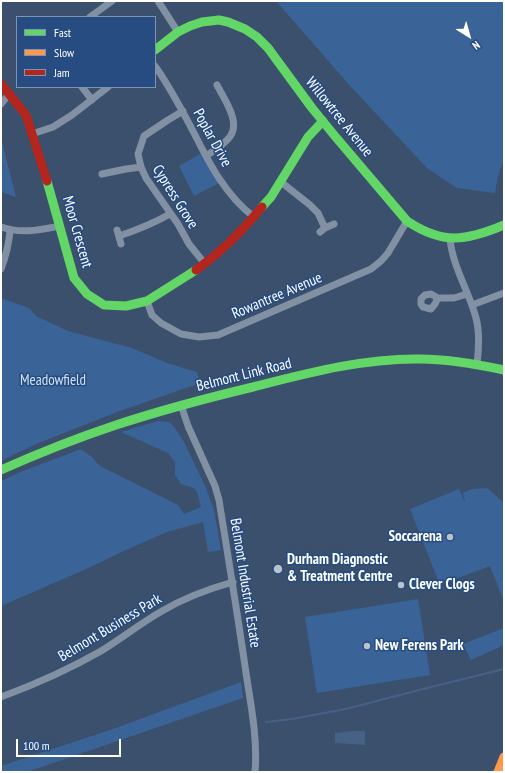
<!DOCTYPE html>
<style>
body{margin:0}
#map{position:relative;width:505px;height:773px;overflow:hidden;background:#3b506c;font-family:"PT Sans Narrow",sans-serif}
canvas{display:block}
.frame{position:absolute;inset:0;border:2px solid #fff;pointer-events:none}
.legend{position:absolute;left:16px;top:16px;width:140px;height:72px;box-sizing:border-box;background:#264c81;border:1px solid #7d94b3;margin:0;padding:5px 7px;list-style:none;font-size:12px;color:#fff}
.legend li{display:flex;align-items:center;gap:8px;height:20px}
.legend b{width:20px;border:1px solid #7d94b3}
.north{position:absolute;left:449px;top:16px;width:40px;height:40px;-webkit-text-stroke:3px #264c81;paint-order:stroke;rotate:143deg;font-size:11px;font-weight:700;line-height:16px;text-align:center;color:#fff}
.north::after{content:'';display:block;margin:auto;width:14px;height:18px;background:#fff;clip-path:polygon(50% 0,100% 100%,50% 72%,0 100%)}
.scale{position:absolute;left:16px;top:739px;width:105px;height:18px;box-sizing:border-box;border:2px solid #fff;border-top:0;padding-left:5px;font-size:12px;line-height:14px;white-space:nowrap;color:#fff;-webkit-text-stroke:3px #264c81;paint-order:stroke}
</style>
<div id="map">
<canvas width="505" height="773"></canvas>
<div class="frame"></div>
<ul class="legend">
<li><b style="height:5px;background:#63d668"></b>Fast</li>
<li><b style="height:5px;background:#ff974d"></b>Slow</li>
<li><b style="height:5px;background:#b3261e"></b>Jam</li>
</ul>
<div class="north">N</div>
<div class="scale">100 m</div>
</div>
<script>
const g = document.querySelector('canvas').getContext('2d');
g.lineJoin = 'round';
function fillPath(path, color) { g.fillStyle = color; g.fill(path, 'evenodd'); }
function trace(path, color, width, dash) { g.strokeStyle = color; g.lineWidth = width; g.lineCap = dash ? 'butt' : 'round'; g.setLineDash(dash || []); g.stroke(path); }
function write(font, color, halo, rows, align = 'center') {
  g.font = font + ' "PT Sans Narrow",sans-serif'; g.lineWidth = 3; g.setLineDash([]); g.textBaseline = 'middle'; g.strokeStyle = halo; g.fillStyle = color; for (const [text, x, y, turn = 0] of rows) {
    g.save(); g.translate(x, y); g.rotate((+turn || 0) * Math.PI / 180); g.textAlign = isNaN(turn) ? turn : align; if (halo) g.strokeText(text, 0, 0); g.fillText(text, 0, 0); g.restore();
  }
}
fillPath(new Path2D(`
 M276 1H504V159L498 176 495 193 457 188 427 168 352 88Z
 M1 142H2L16 197 1 192Z
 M204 152 221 182 194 196 179 166Z
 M1 298 29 308 36 316 68 331 132 348 167 363 197 372 200 383 120 411 36 444 1 461Z
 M158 421 169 422 175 428 184 442 206 488 214 510 221 550 208 552 203 522 167 532 126 550 84 570 1 606V481L23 471 81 449 91 456 100 466 178 505 184 514 201 507 197 492 194 488 181 484 175 475V462L168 453 121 432Z
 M487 488 502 501 504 504V602L490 566 440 585 410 509 459 489 465 503 463 493 472 489Z
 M418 599 430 675 317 693 305 617Z
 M504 628V645L471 660 463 644Z
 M241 682 243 698 27 772H1V766L113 729Z`), '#3a6398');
fillPath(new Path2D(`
 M352 731H365V745L335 743V733Z`), '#466186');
trace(new Path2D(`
 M266 722 292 719 346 709 423 689 504 669`), '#466186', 2);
trace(new Path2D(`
 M158 1 178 32
 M90 17 112 1
 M155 66C170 87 182 110 194 133 209 163 226 196 254 217
 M82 87 92 100
 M1 104 9 94
 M183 111 168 120 144 136 138 154 141 167 146 178 178 224 189 244 205 264
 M32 134 53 127 72 115 108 87
 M206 156C213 151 223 145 228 139 243 124 224 99 217 85
 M102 174 126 169 141 167
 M281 182 310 205 318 213 325 228
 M1 227C21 234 39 230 60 226
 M117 230 121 244
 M320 232 325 228 334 224
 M119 236C137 230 154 223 170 214
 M450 238C452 266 469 291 476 318 480 333 479 348 477 364
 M1 269C6 256 9 244 10 230
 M438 298 435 304 431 309 423 307 421 304V299L425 295 431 294 438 298H454L467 294
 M147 301 152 315 161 323 181 334 199 337 218 335 371 269 381 261 388 253 407 221
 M472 305 504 293
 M181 405 188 426 215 486 219 500C228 556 237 611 245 666 250 701 258 737 255 772
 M1 697C36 684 68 670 101 651 122 638 141 623 162 611 184 598 208 589 233 582`), '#8190a2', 7);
trace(new Path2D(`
 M155 50 178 32 190 26 202 22 219 20 228 22 245 29 257 37 268 48 312 108 334 135 407 221C443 245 466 241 504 225
 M47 181 74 278 87 294 104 305 126 306 147 301 196 270
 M262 207 271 197 308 137 323 121
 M1 470C39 453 77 438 116 425 162 410 207 398 253 387 308 373 364 358 420 359 449 359 476 364 504 370`), '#63d668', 9);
trace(new Path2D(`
 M498 772 504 757`), '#ff974d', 9);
trace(new Path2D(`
 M1 84 26 115 47 181
 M196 270C220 253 244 229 262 207`), '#b3261e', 9);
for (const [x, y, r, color] of [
 [450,537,4,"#bac2cc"],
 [278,569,5,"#bac2cc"],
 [401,585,4,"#bac2cc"],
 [367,646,4,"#bac2cc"]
]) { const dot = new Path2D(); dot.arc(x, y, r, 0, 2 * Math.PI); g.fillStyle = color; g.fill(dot); trace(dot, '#264c81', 1.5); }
write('15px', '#fff', '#264c81', [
 ["Willowtree Avenue",339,117,51],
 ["Poplar Drive",212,138,61],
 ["Cypress Grove",175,197,58],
 ["Moor Crescent",77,232,74],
 ["Rowantree Avenue",277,296,-23],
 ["Belmont Link Road",244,375,-14],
 ["Belmont Industrial Estate",245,583,81],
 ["Belmont Business Park",110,628,-31]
]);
write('15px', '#d1e1f5', '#264c81', [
 ["Meadowfield",53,381]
]);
write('bold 15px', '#fff', '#264c81', [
 ["Soccarena",442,537,"right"],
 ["Durham Diagnostic",287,560],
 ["& Treatment Centre",287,577],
 ["Clever Clogs",409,585],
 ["New Ferens Park",375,646]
], 'left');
</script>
